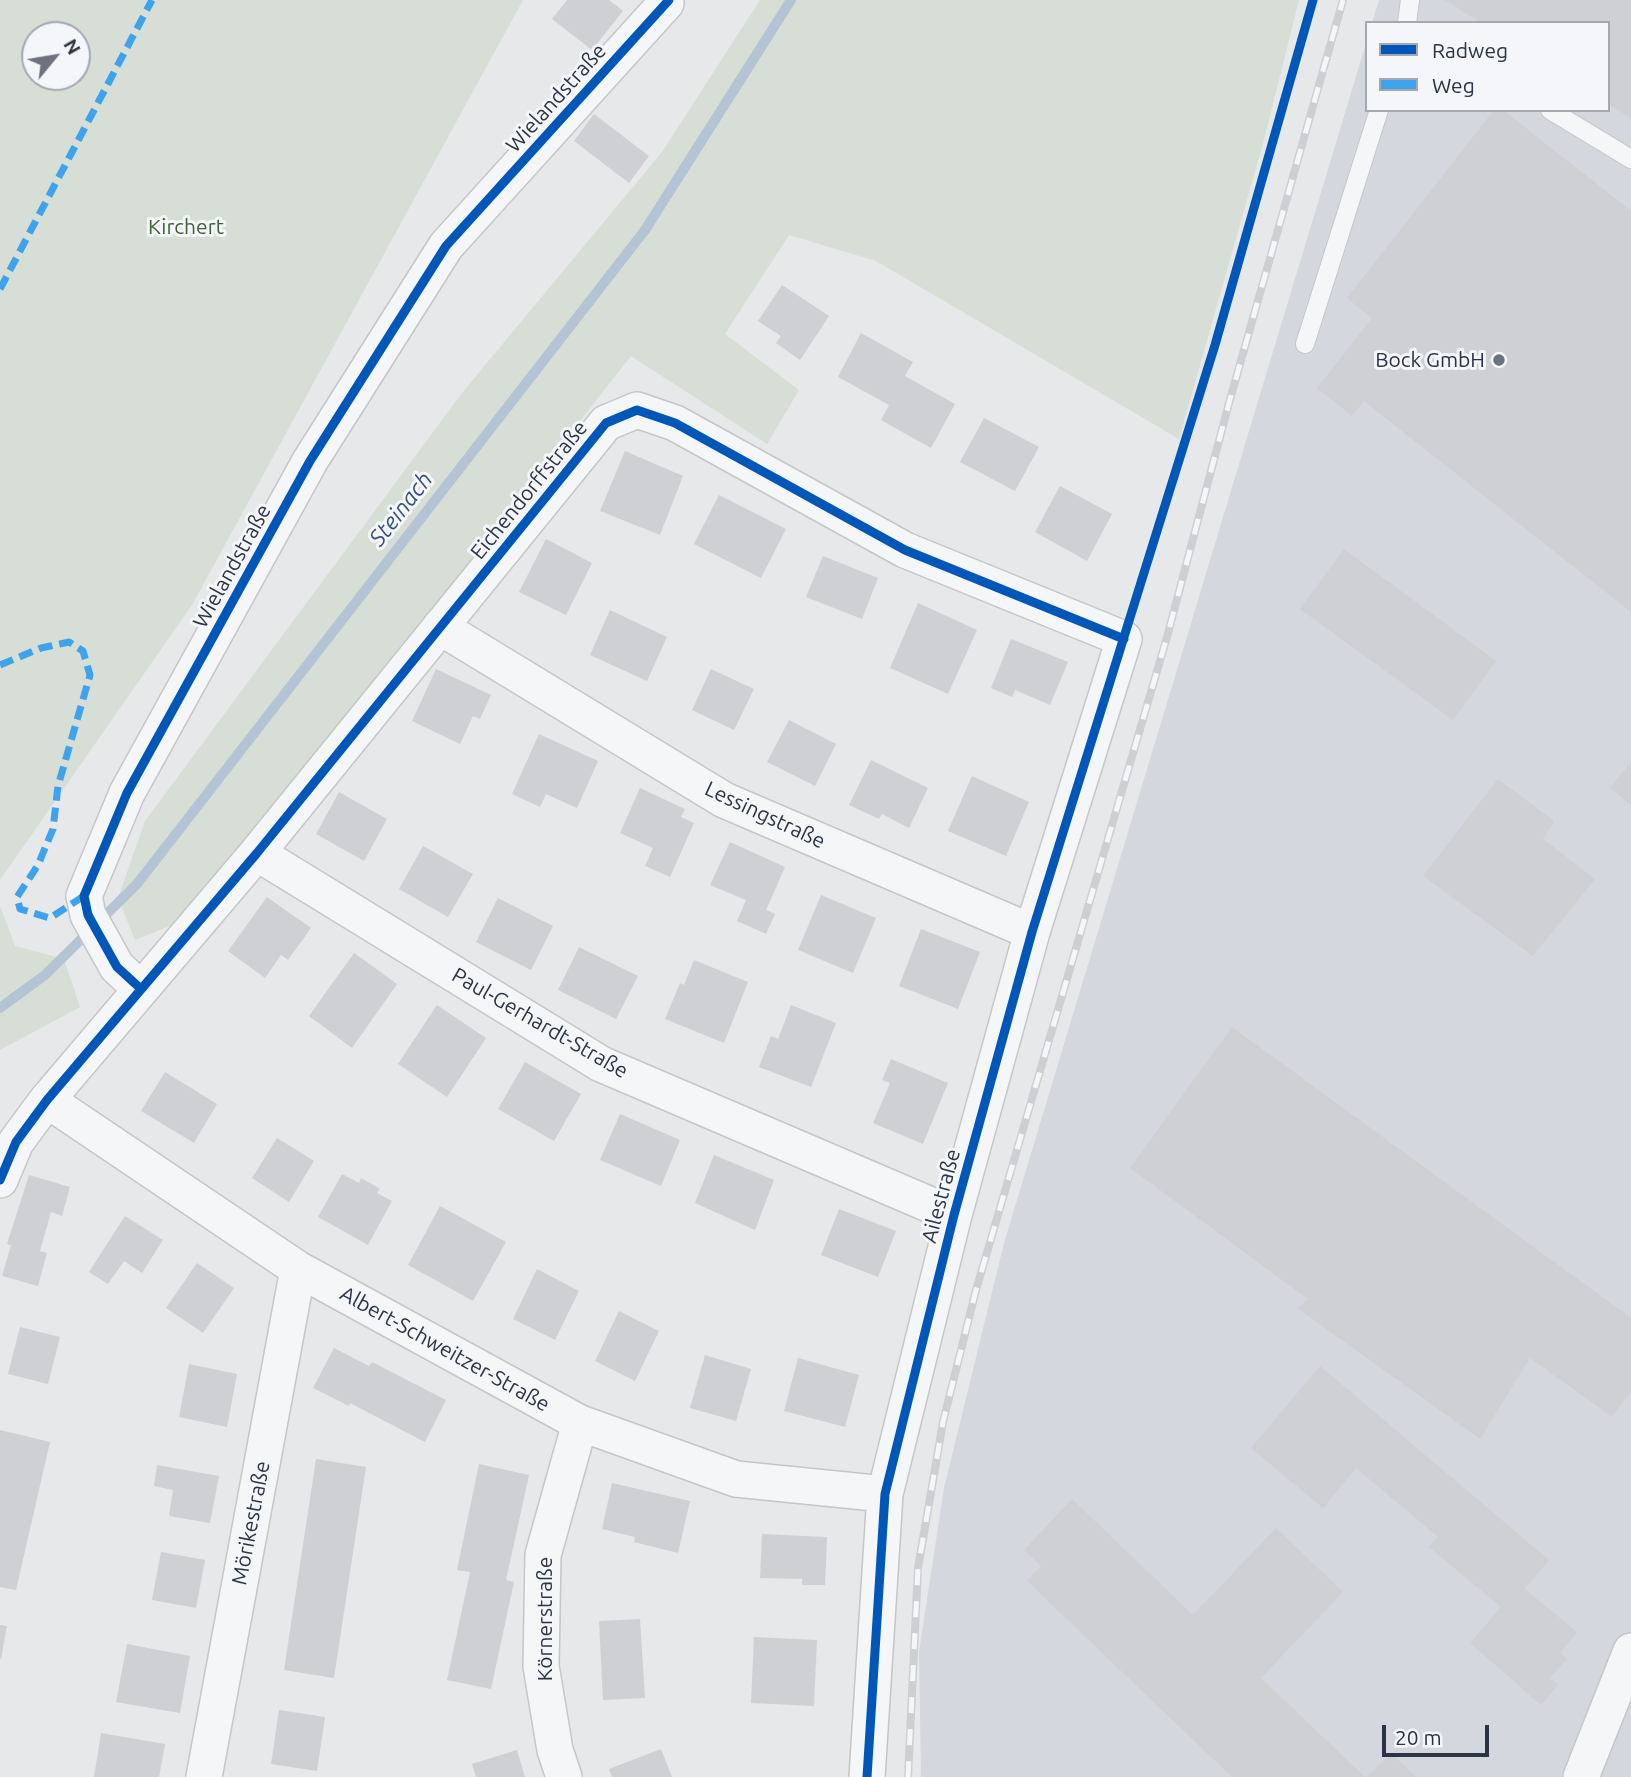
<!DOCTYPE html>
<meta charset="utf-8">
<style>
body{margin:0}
#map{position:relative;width:1631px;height:1777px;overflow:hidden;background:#e6e8ea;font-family:Ubuntu,sans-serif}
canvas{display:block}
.legend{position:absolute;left:1365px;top:21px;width:245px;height:91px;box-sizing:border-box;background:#f4f6f9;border:2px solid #a4a8b1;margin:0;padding:9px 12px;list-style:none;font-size:21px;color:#2b3445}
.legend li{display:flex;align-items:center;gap:14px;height:35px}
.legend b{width:35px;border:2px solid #a4a8b1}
.north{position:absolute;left:21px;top:21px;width:70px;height:70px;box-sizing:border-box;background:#f4f6f9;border:2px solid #a4a8b1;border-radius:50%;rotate:60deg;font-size:19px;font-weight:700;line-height:28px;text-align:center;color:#2b3445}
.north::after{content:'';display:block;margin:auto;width:24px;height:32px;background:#6c737f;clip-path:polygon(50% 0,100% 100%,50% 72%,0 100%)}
.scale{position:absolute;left:1382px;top:1725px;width:107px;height:32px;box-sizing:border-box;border:4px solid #2b3445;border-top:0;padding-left:9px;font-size:21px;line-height:24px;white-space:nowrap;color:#2b3445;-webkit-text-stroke:5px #f4f6f9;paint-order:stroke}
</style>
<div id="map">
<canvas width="1631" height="1777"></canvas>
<ul class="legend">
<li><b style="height:9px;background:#0057b8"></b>Radweg</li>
<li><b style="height:9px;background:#3ea3ec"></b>Weg</li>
</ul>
<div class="north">N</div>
<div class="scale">20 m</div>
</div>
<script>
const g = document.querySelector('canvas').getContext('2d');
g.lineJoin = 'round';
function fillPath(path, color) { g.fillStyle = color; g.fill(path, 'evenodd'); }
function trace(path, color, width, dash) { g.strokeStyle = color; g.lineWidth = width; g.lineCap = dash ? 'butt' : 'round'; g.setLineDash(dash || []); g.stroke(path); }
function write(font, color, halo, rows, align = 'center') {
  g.font = font + ' Ubuntu,sans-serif'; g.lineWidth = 6; g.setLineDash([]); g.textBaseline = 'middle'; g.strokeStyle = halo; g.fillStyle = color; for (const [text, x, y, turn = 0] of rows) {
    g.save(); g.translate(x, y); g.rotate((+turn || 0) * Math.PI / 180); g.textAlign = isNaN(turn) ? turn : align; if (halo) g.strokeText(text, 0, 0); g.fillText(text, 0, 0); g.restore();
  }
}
fillPath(new Path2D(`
 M1379 0H1631V1777H921L919 1652 944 1488 1004 1243 1367 40V110H1608V23H1372Z`), '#d4d7dd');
fillPath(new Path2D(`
 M0 0H523L192 605 0 880ZM35 35H77V77H35Z
 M760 0H1299L1264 140 1179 439 876 261 789 235 725 334 799 390 767 444 631 356 190 918 135 940 118 898 145 821 462 393 662 152Z
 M0 906 15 946 64 959 80 1007 0 1050Z`), '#d6ded6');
trace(new Path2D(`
 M0 1008 45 975 137 884 645 230 791 0`), '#b4c4d5', 10);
fillPath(new Path2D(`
 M567 0H609L623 11 592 50 552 19Z
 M1445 0H1631V118L1608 104V23H1481Z
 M1494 110H1503L1631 211V612L1364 401 1352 416 1317 388 1372 318 1347 298Z
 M594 114 649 156 629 183 574 141Z
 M782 285 829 316 800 360 776 343 781 336 758 321Z
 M861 333 913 362 905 376 955 404 931 448 881 420 889 405 838 377Z
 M984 418 1039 447 1015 491 960 462Z
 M625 451 683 476 660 535 600 511Z
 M1060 486 1112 514 1087 561 1035 532Z
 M719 495 786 529 761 578 694 544Z
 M546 539 592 563 566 615 519 592Z
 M1344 549 1496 661 1453 720 1300 609Z
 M823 556 878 578 862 619 806 597Z
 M918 603 977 630 948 694 890 668Z
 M610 610 667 637 647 681 590 655Z
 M1011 639 1068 662 1050 705 1015 690 1012 697 991 688Z
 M436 669 491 695 480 719 473 716 460 744 412 721Z
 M711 669 754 689 734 730 692 710Z
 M789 720 836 744 815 786 767 762Z
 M539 734 598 761 577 808 546 794 540 807 512 794Z
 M871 760 928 788 909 828 882 814 879 819 849 805Z
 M1631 762V805L1610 788Z
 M972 776 1029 802 1006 856 948 831Z
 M1498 779 1554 821 1543 839 1595 879 1533 956 1423 876Z
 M640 788 685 809 681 817 694 823 670 877 645 866 653 848 620 833Z
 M339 792 387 819 364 861 316 834Z
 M730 842 785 867 766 910 775 914 766 934 737 921 746 900 710 885Z
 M423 846 473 874 448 917 399 889Z
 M821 895 876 918 853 973 798 950Z
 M267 897 311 928 288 960 281 955 265 978 228 951Z
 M498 898 553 926 531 970 476 942Z
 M921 929 980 952 958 1009 899 986Z
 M579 947 638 976 616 1019 558 990Z
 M354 953 397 984 352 1048 309 1016Z
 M694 960 748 982 724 1043 665 1019 680 983 684 985Z
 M437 1005 486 1038 447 1097 398 1064Z
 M791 1005 836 1023 811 1087 759 1067 771 1036 778 1039Z
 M1232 1027 1631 1318V1391L1612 1417 1530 1358 1480 1439 1297 1308 1308 1299 1130 1168Z
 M891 1059 948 1083 923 1144 873 1123 890 1083 882 1080Z
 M525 1062 581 1094 554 1141 498 1109Z
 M165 1072 217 1104 194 1143 141 1111Z
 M620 1114 680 1140 661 1186 600 1160Z
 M277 1138 314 1161 289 1202 252 1178Z
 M714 1155 774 1180 755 1230 695 1203Z
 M342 1174 359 1183 361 1178 380 1189 377 1193 392 1201 368 1245 318 1217Z
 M29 1175 70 1187 62 1216 51 1212 40 1251 47 1253 38 1286 2 1276 11 1245 7 1244Z
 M440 1206 506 1242 473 1301 408 1265Z
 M839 1209 896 1231 878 1277 821 1255Z
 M125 1216 163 1240 142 1273 124 1261 108 1284 89 1272Z
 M197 1263 234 1288 203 1333 166 1308Z
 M537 1269 579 1291 555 1340 513 1319Z
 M619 1311 659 1331 635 1381 595 1361Z
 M20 1327 60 1337 48 1384 8 1374Z
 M334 1348 369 1366 372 1362 446 1400 425 1442 350 1403 349 1406 313 1388Z
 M705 1355 751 1369 736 1421 690 1408Z
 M798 1358 859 1375 845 1427 784 1411Z
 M189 1364 237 1374 227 1427 179 1417Z
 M1320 1366 1549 1560 1525 1589 1577 1632 1560 1653 1567 1659 1550 1678 1558 1685 1541 1705 1470 1643 1501 1607 1429 1547 1438 1537 1356 1468 1323 1508 1251 1448Z
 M0 1430 50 1442 16 1590 0 1587Z
 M316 1459 366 1467 334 1678 284 1670Z
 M479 1464 529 1475 506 1580 514 1582 491 1689 447 1680 470 1572 457 1570Z
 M157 1465 219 1476 210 1523 169 1516 173 1490 154 1486Z
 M612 1483 690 1501 678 1553 634 1542 635 1537 602 1529Z
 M1072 1499 1193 1615 1276 1528 1343 1592 1261 1678 1365 1777H1232L1027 1581 1041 1566 1024 1550Z
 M762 1534 827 1537 825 1585H802V1579L760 1578Z
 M161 1552 205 1560 196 1608 152 1600Z
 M640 1619 645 1698 603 1700 599 1621Z
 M0 1625 7 1626 1 1659 0 1658Z
 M754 1637 817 1640 814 1706 751 1703Z
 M127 1644 190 1656 180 1713 116 1702Z
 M279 1710 325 1717 317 1771 271 1764Z
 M101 1733 165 1744 159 1777H94Z
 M661 1749 672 1777H612L609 1769Z
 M517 1750 525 1777H476L472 1764Z
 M1391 1753 1416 1777H1367Z`), '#ced0d3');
const lane = new Path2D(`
 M1407 23 1410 0
 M1550 110 1631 159
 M1305 344 1379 110`);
const street = new Path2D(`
 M440 627 724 800 1032 932
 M257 853 601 1064 954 1215
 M141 989 117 967 88 915 84 896 127 793 310 461 446 246 666 3
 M47 1100 298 1269 580 1423 736 1479 885 1494
 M0 1180 16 1142 47 1100 257 853 606 423 637 410 675 423 905 550 1124 639 1032 932 954 1215 885 1494 867 1777
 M204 1777 298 1269
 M564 1777 555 1750 541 1666 543 1555 580 1423
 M1581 1777 1631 1651`);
trace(lane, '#c4c6c8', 20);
trace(street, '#c4c6c8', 38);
trace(lane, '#f5f6f7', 18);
trace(street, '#f5f6f7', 35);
const rail = new Path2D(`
 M908 1777 918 1568 943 1422 976 1290 1167 637 1229 403 1343 0`);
trace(rail, '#cecfd2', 8);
trace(rail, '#f4f6f9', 5, [16]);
trace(new Path2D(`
 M0 289 152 0
 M0 665 41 648 69 642 83 651 90 675 58 786 53 829 38 865 17 897 20 909 50 918 84 896`), '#3ea3ec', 7, [14, 7]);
trace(new Path2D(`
 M141 989 117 967 88 915 84 896 127 793 310 461 446 246 669 0
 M0 1180 16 1142 47 1100 257 853 606 423 637 410 675 423 905 550 1124 639
 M867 1777 885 1494 954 1215 1032 932 1215 345 1313 0`), '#0057b8', 9);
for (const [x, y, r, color] of [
 [1499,360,7,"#6c737f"]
]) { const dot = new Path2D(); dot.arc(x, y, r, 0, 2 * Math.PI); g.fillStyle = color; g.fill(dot); trace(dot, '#f4f6f9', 2.5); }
write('21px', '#2b3445', '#f4f6f9', [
 ["Wielandstraße",556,98,-48],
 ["Eichendorffstraße",529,490,-51],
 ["Wielandstraße",232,566,-61],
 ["Lessingstraße",765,815,25],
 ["Paul-Gerhardt-Straße",540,1023,30],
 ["Ailestraße",941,1196,-75],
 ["Albert-Schweitzer-Straße",445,1349,29],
 ["Mörikestraße",251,1523,-79],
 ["Körnerstraße",545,1619,-90]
]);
write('21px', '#3f6138', '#f4f6f9', [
 ["Kirchert",186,227]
]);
write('21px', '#2b3445', '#f4f6f9', [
 ["Bock GmbH",1485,360]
], 'right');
write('italic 23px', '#34527a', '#f4f6f9', [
 ["Steinach",401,509,-52]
]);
</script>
